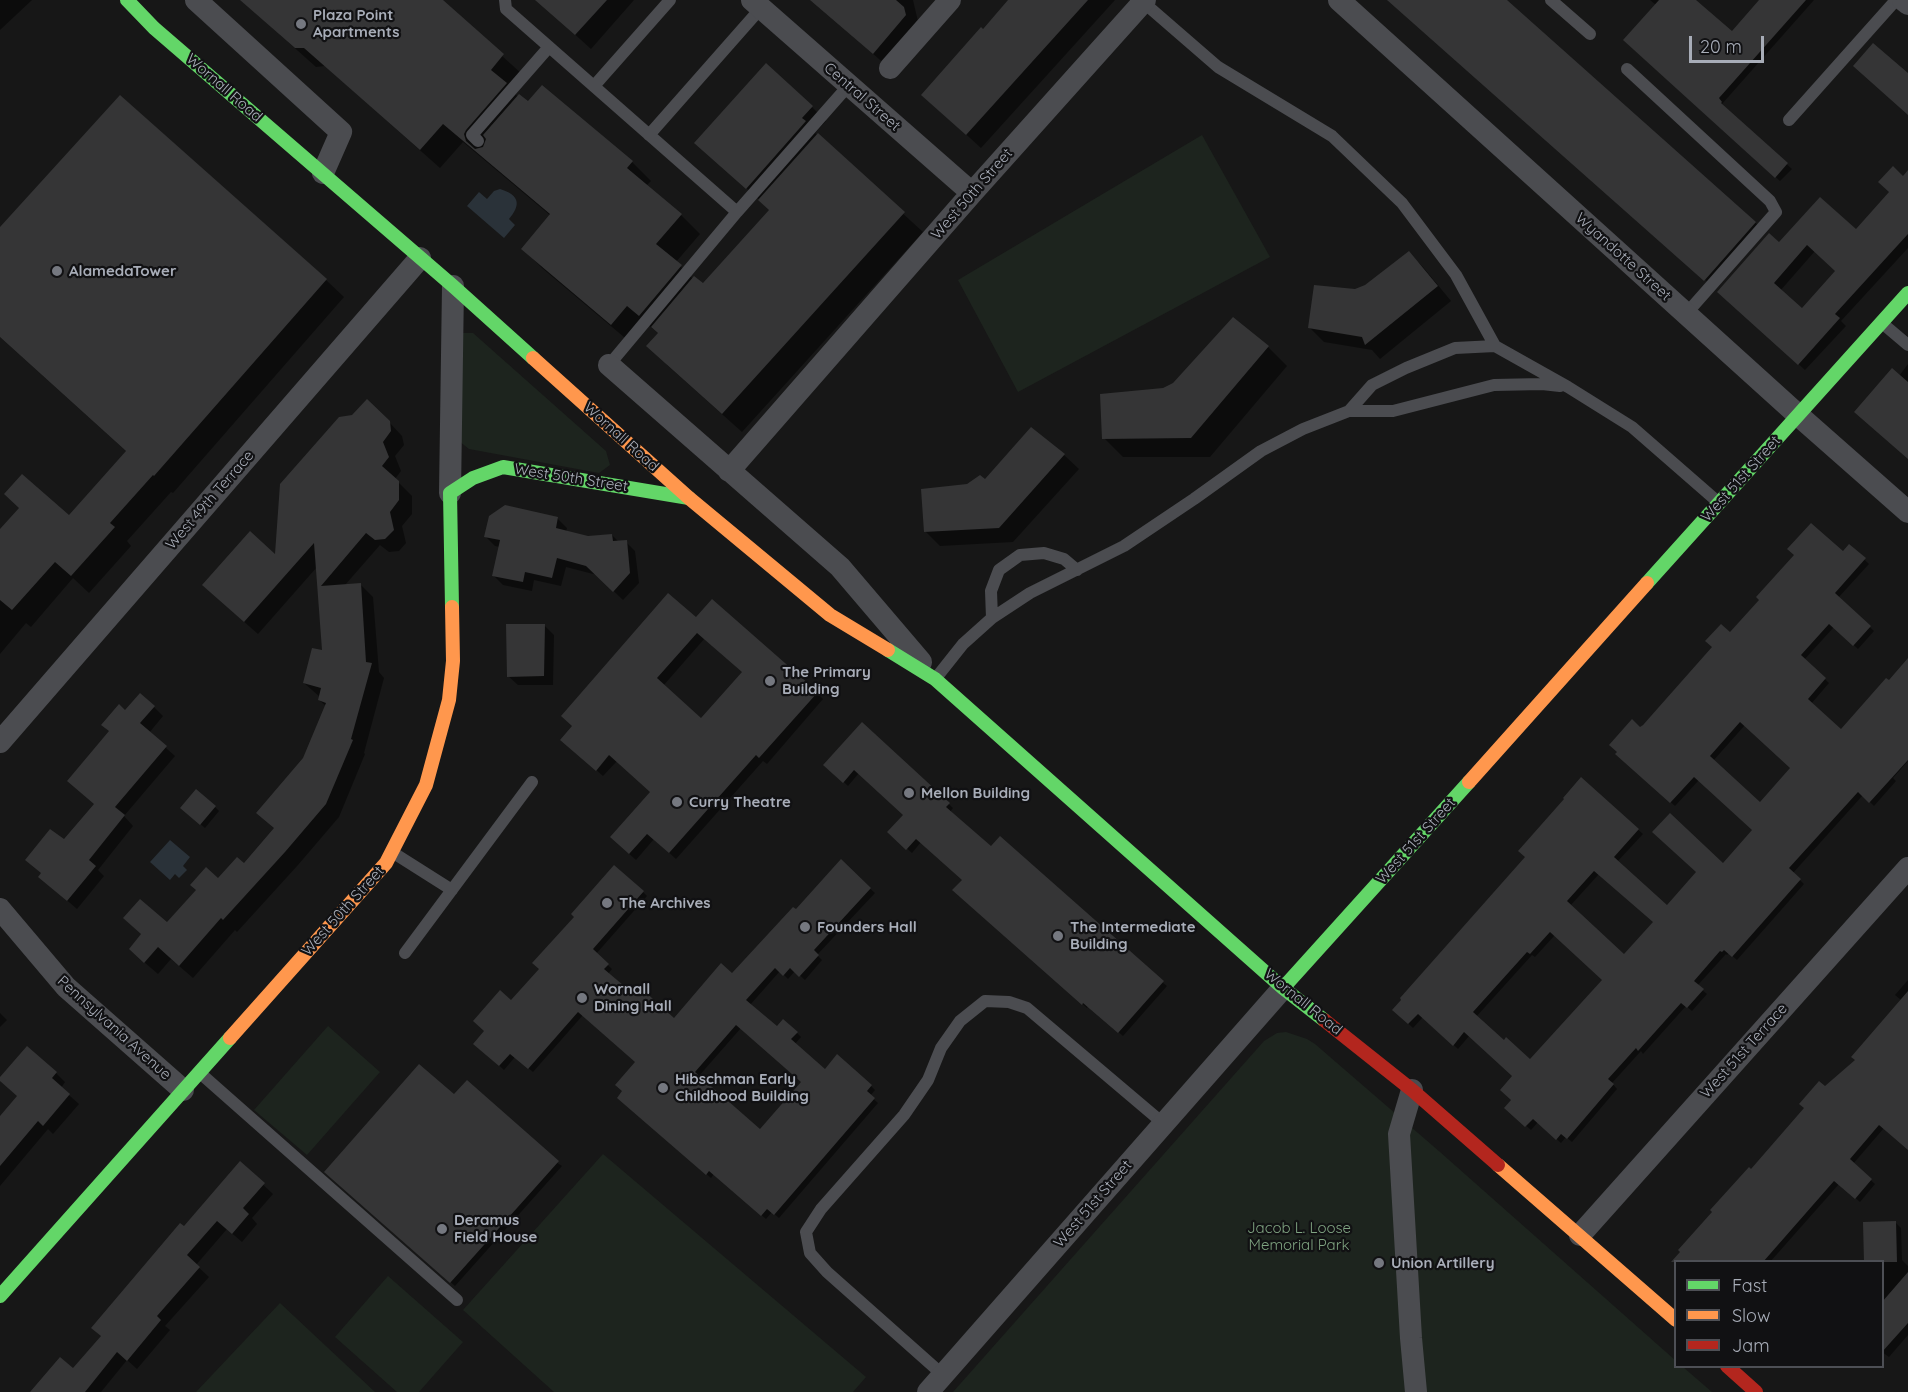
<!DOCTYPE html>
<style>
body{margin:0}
#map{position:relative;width:1908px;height:1392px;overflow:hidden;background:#171717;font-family:Quicksand,sans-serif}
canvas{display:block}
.legend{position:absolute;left:1674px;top:1260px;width:210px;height:108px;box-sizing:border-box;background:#111113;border:2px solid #4d4f55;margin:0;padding:8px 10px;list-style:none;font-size:18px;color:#a8adb8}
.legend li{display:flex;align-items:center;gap:12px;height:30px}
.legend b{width:30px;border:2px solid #4d4f55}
.scale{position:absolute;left:1689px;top:36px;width:75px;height:27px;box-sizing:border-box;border:3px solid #a8adb8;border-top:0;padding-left:8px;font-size:18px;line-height:21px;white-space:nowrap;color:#a8adb8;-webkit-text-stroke:4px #111113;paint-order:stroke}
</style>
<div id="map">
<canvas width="1908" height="1392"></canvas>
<ul class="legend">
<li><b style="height:8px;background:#63d668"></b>Fast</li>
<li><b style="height:8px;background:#ff974d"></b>Slow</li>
<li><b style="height:8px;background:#b3261e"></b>Jam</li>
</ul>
<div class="scale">20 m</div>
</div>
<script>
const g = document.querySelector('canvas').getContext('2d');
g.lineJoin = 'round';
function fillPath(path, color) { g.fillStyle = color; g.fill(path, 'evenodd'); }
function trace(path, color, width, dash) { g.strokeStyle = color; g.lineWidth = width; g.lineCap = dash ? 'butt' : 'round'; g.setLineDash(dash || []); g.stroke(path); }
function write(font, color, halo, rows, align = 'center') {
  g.font = font + ' Quicksand,sans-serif'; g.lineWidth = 4.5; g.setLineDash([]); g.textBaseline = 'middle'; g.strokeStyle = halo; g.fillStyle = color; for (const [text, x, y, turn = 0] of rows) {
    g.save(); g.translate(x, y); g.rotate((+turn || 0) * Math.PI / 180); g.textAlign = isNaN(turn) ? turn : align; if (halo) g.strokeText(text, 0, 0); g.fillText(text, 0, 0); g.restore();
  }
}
fillPath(new Path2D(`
 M1202 135 1270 257 1018 392 958 280Z
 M463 333H473L606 451 610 465 599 473 469 449 459 441Z
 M328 1026 380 1072 307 1155 254 1110Z
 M1286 1032 1307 1039 1315 1044 1440 1152 1675 1360 1676 1366 1683 1367 1712 1392H953L1264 1041 1277 1033Z
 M603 1154 866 1377 853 1392H554L463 1310Z
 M388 1276 463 1342 419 1392H397L335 1337Z
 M280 1303 375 1392H196Z`), '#1d241e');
fillPath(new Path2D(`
 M500 189C520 195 521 205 509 219L515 225 504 238 467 206 479 192 487 199 494 191Z
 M170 840 190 857 183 866 187 870 179 878 175 874 170 880 150 862Z`), '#2a3239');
fillPath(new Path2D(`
 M0 0H32L0 30Z
 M241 0H440L522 74 510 88 518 97 632 162 651 181 646 186 681 215 700 234 676 262 693 279 703 286 771 210 711 157 812 107 826 121 815 133 923 232 742 432 667 365 659 334 647 324 631 343 542 268 523 249 551 216 463 142 440 168 325 66 316 67Z
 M537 0H634L591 49Z
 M812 0H913L920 30 888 67Z
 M1009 0H1115L981 148 923 95Z
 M1390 0H1504L1760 227 1710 284Z
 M1650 0H1695L1732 33 1761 0H1814L1722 104 1725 108 1792 169 1780 181 1629 45 1656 5Z
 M1908 173V248L1841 321 1846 326 1805 370 1726 298 1779 244 1856 231ZM1815 251 1837 271 1802 310 1780 291Z
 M0 230 326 280 344 297 173 493 171 492 127 541 131 546 89 593 73 578 31 627 26 623 0 654V545L69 518 127 452 0 337Z
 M1409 253 1423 267 1451 301 1380 359 1372 350 1324 342 1310 328 1355 291 1366 286Z
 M1268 347 1287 366 1210 457H1123L1104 438 1164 390Z
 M1908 364V458L1899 376Z
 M389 422 402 436 404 445 395 456 401 471 395 479 412 496V514L402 526 406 543 399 551 389 552 380 545 345 585 360 584 373 597 379 672 384 678 364 753 365 754 339 817 298 865 237 932 235 930 193 978 171 959 158 974 144 962 167 924 218 880 244 865 275 829 326 706 319 700 320 697 304 683 323 652 317 567 258 634 217 598 276 557Z
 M1032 429 1064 455 1079 469 1013 542 940 546 925 531 968 485 986 481Z
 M557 518 567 528 566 532 588 538 612 535 619 542H626L635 551 639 583 623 600 597 575 566 567 561 586 534 580 532 591 503 585 493 575 500 547 495 546 486 537Z
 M1850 546 1869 564 1838 598 1874 631 1858 649 1834 627 1804 660 1829 683 1811 704 1841 731 1908 661V761L1893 778 1896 781 1874 806 1863 795 1793 873 1804 884 1737 960 1729 953 1727 955 1726 954 1697 986 1707 994 1692 1011 1686 1006 1643 1054 1641 1051 1612 1083 1617 1089 1572 1142 1566 1137 1561 1143 1538 1122 1531 1130 1506 1108 1512 1100 1514 1076 1470 1035 1458 1049 1423 1017 1413 1028 1394 1010 1526 857 1582 779 1643 834 1617 862 1667 907 1723 865 1754 830 1699 780 1675 806 1621 758 1640 728 1730 634 1843 553ZM1745 725 1792 768 1761 804 1713 761ZM1599 874 1654 922 1624 956 1570 906ZM1555 935 1604 980 1531 1061 1504 1042 1476 1017 1532 955 1535 957Z
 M696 620 817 693 823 699 767 764 763 761 676 859 654 839 636 860 618 844 652 792 617 761 603 776 569 746ZM705 638 743 672 701 720 663 686Z
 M544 625 554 635 553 685H518L508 676Z
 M154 707 163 716 149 733 175 756 124 816 133 826 98 870 104 876 77 909 40 877 64 841 96 805 125 712Z
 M862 724 953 808 950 812 991 848 1167 986 1123 1036 1088 1006 1087 1008 958 895 964 880 921 842 912 853 889 832 904 815 859 773 848 786 825 764Z
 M215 807 219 811 205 828 186 812Z
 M841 862 875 893 817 955 822 960 805 980 795 971 788 979 780 971 750 1005 777 1028 797 1033 801 1037 795 1044 825 1071 871 1086 875 1090 870 1096 878 1103 779 1218 772 1212 766 1219 714 1174 711 1178 623 1102 624 1091 637 1063 583 1015 533 1072 515 1057 504 1070 475 1043 511 1002 643 892 647 896 596 954 612 969 608 974 636 998 674 1020 732 975 796 911ZM741 1028 803 1082 760 1132 698 1077Z
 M1908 980V1148L1884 1128 1853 1164 1875 1184 1860 1202 1839 1184 1770 1262H1676L1674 1261 1825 1088 1857 1061 1901 1000 1895 995Z
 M0 1013 7 1020 0 1027Z
 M56 1073 65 1082 61 1088 79 1104 53 1134 48 1129 0 1186V1118L19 1096Z
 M454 1096 562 1166 455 1286 330 1176Z
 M240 1163 273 1194 252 1218 257 1224 242 1242 227 1229 196 1265 209 1277 165 1326 170 1330 137 1369 127 1360 101 1392H32L73 1370 102 1336 184 1228Z
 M1896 1223 1901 1228 1902 1260 1908 1266V1335L1889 1357 1882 1352V1262Z`), '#0007');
fillPath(new Path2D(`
 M240 0H443L504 54 491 70 507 83 466 130 464 134 466 141 475 149 483 147 486 139 483 135 519 94 528 101 542 85 633 161 627 168 682 214 656 244 682 265 639 316 627 306 611 325 521 249 550 214 443 124 420 150 304 48H295Z
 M535 0H607L575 35Z
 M810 0H896L904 7 906 15 873 54Z
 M1008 0H1088L966 135 921 95 981 27 983 29Z
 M1387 0H1507L1756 222 1704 281Z
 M1659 0H1696L1732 31 1759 0H1806L1719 98 1722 102 1721 103 1788 163 1775 178 1623 40Z
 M1873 43 1908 73V115L1853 66Z
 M766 63 813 106 802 118 806 121 746 189 694 143Z
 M120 95 327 279 154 476 153 475 110 523 115 527 71 576 55 562 12 610 0 600V529L19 508 4 494 22 474 69 515 126 451 0 337V227Z
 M818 133 905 212 722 414 646 346 658 333 651 327 694 276 703 283 769 210 758 200Z
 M1893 166 1903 176 1908 170V234L1835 314 1840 318 1798 365 1717 292 1769 233 1779 242 1820 197 1856 229 1889 192 1878 182ZM1807 245 1835 271 1802 308 1774 283Z
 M1409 251 1438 286 1365 345 1362 337 1308 328 1314 285 1355 289 1365 285Z
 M1233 317 1269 346 1191 438 1102 439 1100 394 1163 388 1173 383Z
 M1892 368 1908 382V459L1854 412Z
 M367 399 390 421 391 431 383 442 389 457 382 466 399 481V500L390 512 394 530 385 539 375 540 366 533 321 586 361 583 366 662 372 663 351 739 353 740 326 804 285 852 223 920 221 918 179 966 158 947 144 963 129 949 141 934 123 918 140 899 167 922 196 890 190 885 206 867 218 878 237 857 244 863 274 828 256 813 303 758 326 703 318 700 321 688 303 683 312 648 322 650 314 543 244 622 202 585 250 531 275 554 280 484 339 417 352 415Z
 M1031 427 1065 454 999 528 924 532 921 489 967 484 980 475 985 479Z
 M505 505 558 517 556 528 588 536 612 534 613 541 627 540 630 573 613 592 586 566 557 558 552 578 525 572 523 582 492 576 500 540 484 537 489 516Z
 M1811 523 1843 551 1849 544 1866 558 1835 593 1871 626 1853 646 1829 624 1801 655 1826 678 1808 699 1841 729 1886 678 1889 680 1908 658V760L1869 803 1858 792 1789 868 1801 879 1732 957 1724 950 1722 952 1720 951 1694 981 1704 989 1687 1008 1681 1003 1638 1051 1636 1048 1608 1079 1614 1084 1567 1139 1561 1134 1556 1140 1533 1119 1525 1127 1504 1108 1511 1100 1500 1090 1512 1076 1464 1032 1453 1046 1418 1014 1408 1024 1392 1010 1401 1000 1400 998 1525 857 1518 851 1564 799 1563 798 1581 777 1639 829 1614 857 1667 905 1696 872 1652 832 1670 813 1723 863 1752 830 1694 777 1670 803 1615 754 1617 752 1609 745 1632 719 1640 727 1643 725 1712 647 1705 641 1721 624 1730 632 1759 600 1756 597 1794 555 1787 549ZM1740 722 1790 768 1760 802 1710 756ZM1594 871 1653 922 1624 954 1567 901ZM1550 932 1602 980 1530 1059 1506 1037 1504 1040 1473 1012 1527 952 1530 954Z
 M668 593 696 617 712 599 818 692 759 758 756 755 669 853 647 834 629 854 610 837 650 792 609 755 596 771 560 740 572 726 561 716ZM697 633 742 672 701 718 657 678Z
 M506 624H545L544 676 507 677Z
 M140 693 155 706 140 723 167 746 115 807 125 815 89 860 96 866 67 901 38 877 41 873 25 860 50 829 64 839 94 804 67 781 109 731 101 725 119 704 125 710Z
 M862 722 950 803 946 807 991 846 1000 836 1164 981 1118 1033 1083 1003 1082 1005 952 890 962 880 916 839 906 850 887 832 903 815 854 770 843 783 823 765Z
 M196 789 216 806 200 825 180 808Z
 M841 859 871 888 814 950 819 955 799 977 790 968 783 976 775 968 746 1000 777 1026 783 1019 798 1032 791 1039 825 1069 837 1054 872 1085 867 1091 875 1098 774 1215 767 1209 761 1216 709 1171 706 1175 617 1098 622 1091 615 1085 635 1062 578 1012 528 1069 510 1054 499 1066 473 1044 484 1031 473 1021 500 990 511 1000 539 969 532 963 574 917 571 914 614 865 644 891 593 949 609 964 604 969 636 996 642 989 674 1018 721 963 732 973 793 907 796 909ZM736 1025 801 1082 760 1129 695 1072Z
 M1908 991V1150L1879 1125 1850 1159 1872 1179 1855 1199 1834 1181 1763 1262H1671L1680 1252 1678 1250 1712 1212 1710 1210 1749 1167 1751 1169 1804 1108 1799 1104 1819 1081 1825 1086 1855 1060 1851 1057Z
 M27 1046 57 1072 52 1078 70 1094 43 1126 38 1121 0 1166V1116L17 1096 0 1081V1077Z
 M419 1064 454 1094 467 1080 559 1161 450 1283 324 1172Z
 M240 1161 265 1183 243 1208 249 1214 232 1234 217 1221 187 1255 200 1267 157 1316 161 1320 127 1361 117 1352 85 1392H30L60 1357 73 1368 101 1336 91 1328 180 1223 184 1226Z
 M1896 1221 1897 1262H1864L1863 1222Z
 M1908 1272V1323L1882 1352V1302Z`), '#353536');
trace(new Path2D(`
 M505 0 506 9 737 212 849 85
 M1551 0 1590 34
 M1143 2 1218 67 1332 136 1402 203 1456 275 1495 346 1568 387 1632 427 1718 502
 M1627 69 1770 201 1776 212 1686 314
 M594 86 670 0
 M1789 120 1896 0
 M649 135 761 8
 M478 141 472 135 549 47
 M1882 323 1908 345
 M609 365 737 212
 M1349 411 1372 385 1406 368 1455 348 1495 346
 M992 618 991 591 999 570 1020 555 1044 553 1064 559 1077 570
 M936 678 963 644 992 618 1030 593 1124 546 1194 499 1261 451 1303 429 1349 411H1393L1494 385 1542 384 1560 386
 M392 852 452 890
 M405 953 532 782
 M200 1073 457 1300
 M943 1375 827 1272 810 1253 806 1232 821 1209 904 1115 928 1080 941 1048 960 1021 985 1001 1009 1002 1027 1008 1164 1124`), '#4b4c50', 12);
trace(new Path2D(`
 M196 0 341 132 323 173
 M752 0 972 193
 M1339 0 1798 415 1908 512
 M1903 0 1908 4
 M890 68 950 0
 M609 365 840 567 921 662
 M729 471 972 193 1145 0
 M450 493 453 286
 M0 742 420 258
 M0 909 66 987 183 1090
 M1412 1090 1399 1134 1411 1338 1416 1392
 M1580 1235 1908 868
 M928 1392 1283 988`), '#4b4c50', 22);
trace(new Path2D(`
 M127 0 154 28 453 286 533 358
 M1647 583 1908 293
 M452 607 450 493 473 478 503 467 689 498
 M888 650 935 679 1283 988 1324 1020
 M1283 988 1469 782
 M0 1296 230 1038`), '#63d668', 14);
trace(new Path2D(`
 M533 358 689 498 830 615 888 650
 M1469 782 1647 583
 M230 1038 386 863 426 785 449 700 453 661 452 607
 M1498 1165 1676 1320`), '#ff974d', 14);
trace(new Path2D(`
 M1324 1020 1412 1090 1498 1165
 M1727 1366 1756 1392`), '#b3261e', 14);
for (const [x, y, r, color] of [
 [301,24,6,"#757880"],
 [57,271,6,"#757880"],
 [770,681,6,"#757880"],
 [909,793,6,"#757880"],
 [677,802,6,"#757880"],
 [607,903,6,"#757880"],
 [805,927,6,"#757880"],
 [1058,936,6,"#757880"],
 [582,998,6,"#757880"],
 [663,1088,6,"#757880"],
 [442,1229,6,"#757880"],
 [1379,1263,6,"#757880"]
]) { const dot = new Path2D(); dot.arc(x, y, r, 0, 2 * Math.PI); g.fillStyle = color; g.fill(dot); trace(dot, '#111113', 2); }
write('bold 15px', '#a8adb8', '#111113', [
 ["Plaza Point",313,15],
 ["Apartments",313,32],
 ["AlamedaTower",69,271],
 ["The Primary",782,672],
 ["Building",782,689],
 ["Mellon Building",921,793],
 ["Curry Theatre",689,802],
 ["The Archives",619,903],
 ["Founders Hall",817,927],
 ["The Intermediate",1070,927],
 ["Building",1070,944],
 ["Wornall",594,989],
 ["Dining Hall",594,1006],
 ["Hibschman Early",675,1079],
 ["Childhood Building",675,1096],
 ["Deramus",454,1220],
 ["Field House",454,1237],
 ["Union Artillery",1391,1263]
], 'left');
write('15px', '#a8adb8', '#111113', [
 ["Wornall Road",224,88,41],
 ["Central Street",862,97,41],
 ["West 50th Street",972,194,-49],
 ["Wyandotte Street",1623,257,42],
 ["Wornall Road",621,437,42],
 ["West 50th Street",571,478,9],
 ["West 51st Street",1741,479,-48],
 ["West 49th Terrace",210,500,-49],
 ["West 51st Street",1416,841,-48],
 ["West 50th Street",343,911,-48],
 ["Wornall Road",1303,1002,39],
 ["Pennsylvania Avenue",114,1028,42],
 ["West 51st Terrace",1744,1051,-48],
 ["West 51st Street",1093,1204,-49]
]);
write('15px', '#7fa381', '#111113', [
 ["Jacob L. Loose",1299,1228],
 ["Memorial Park",1299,1245]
]);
</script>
